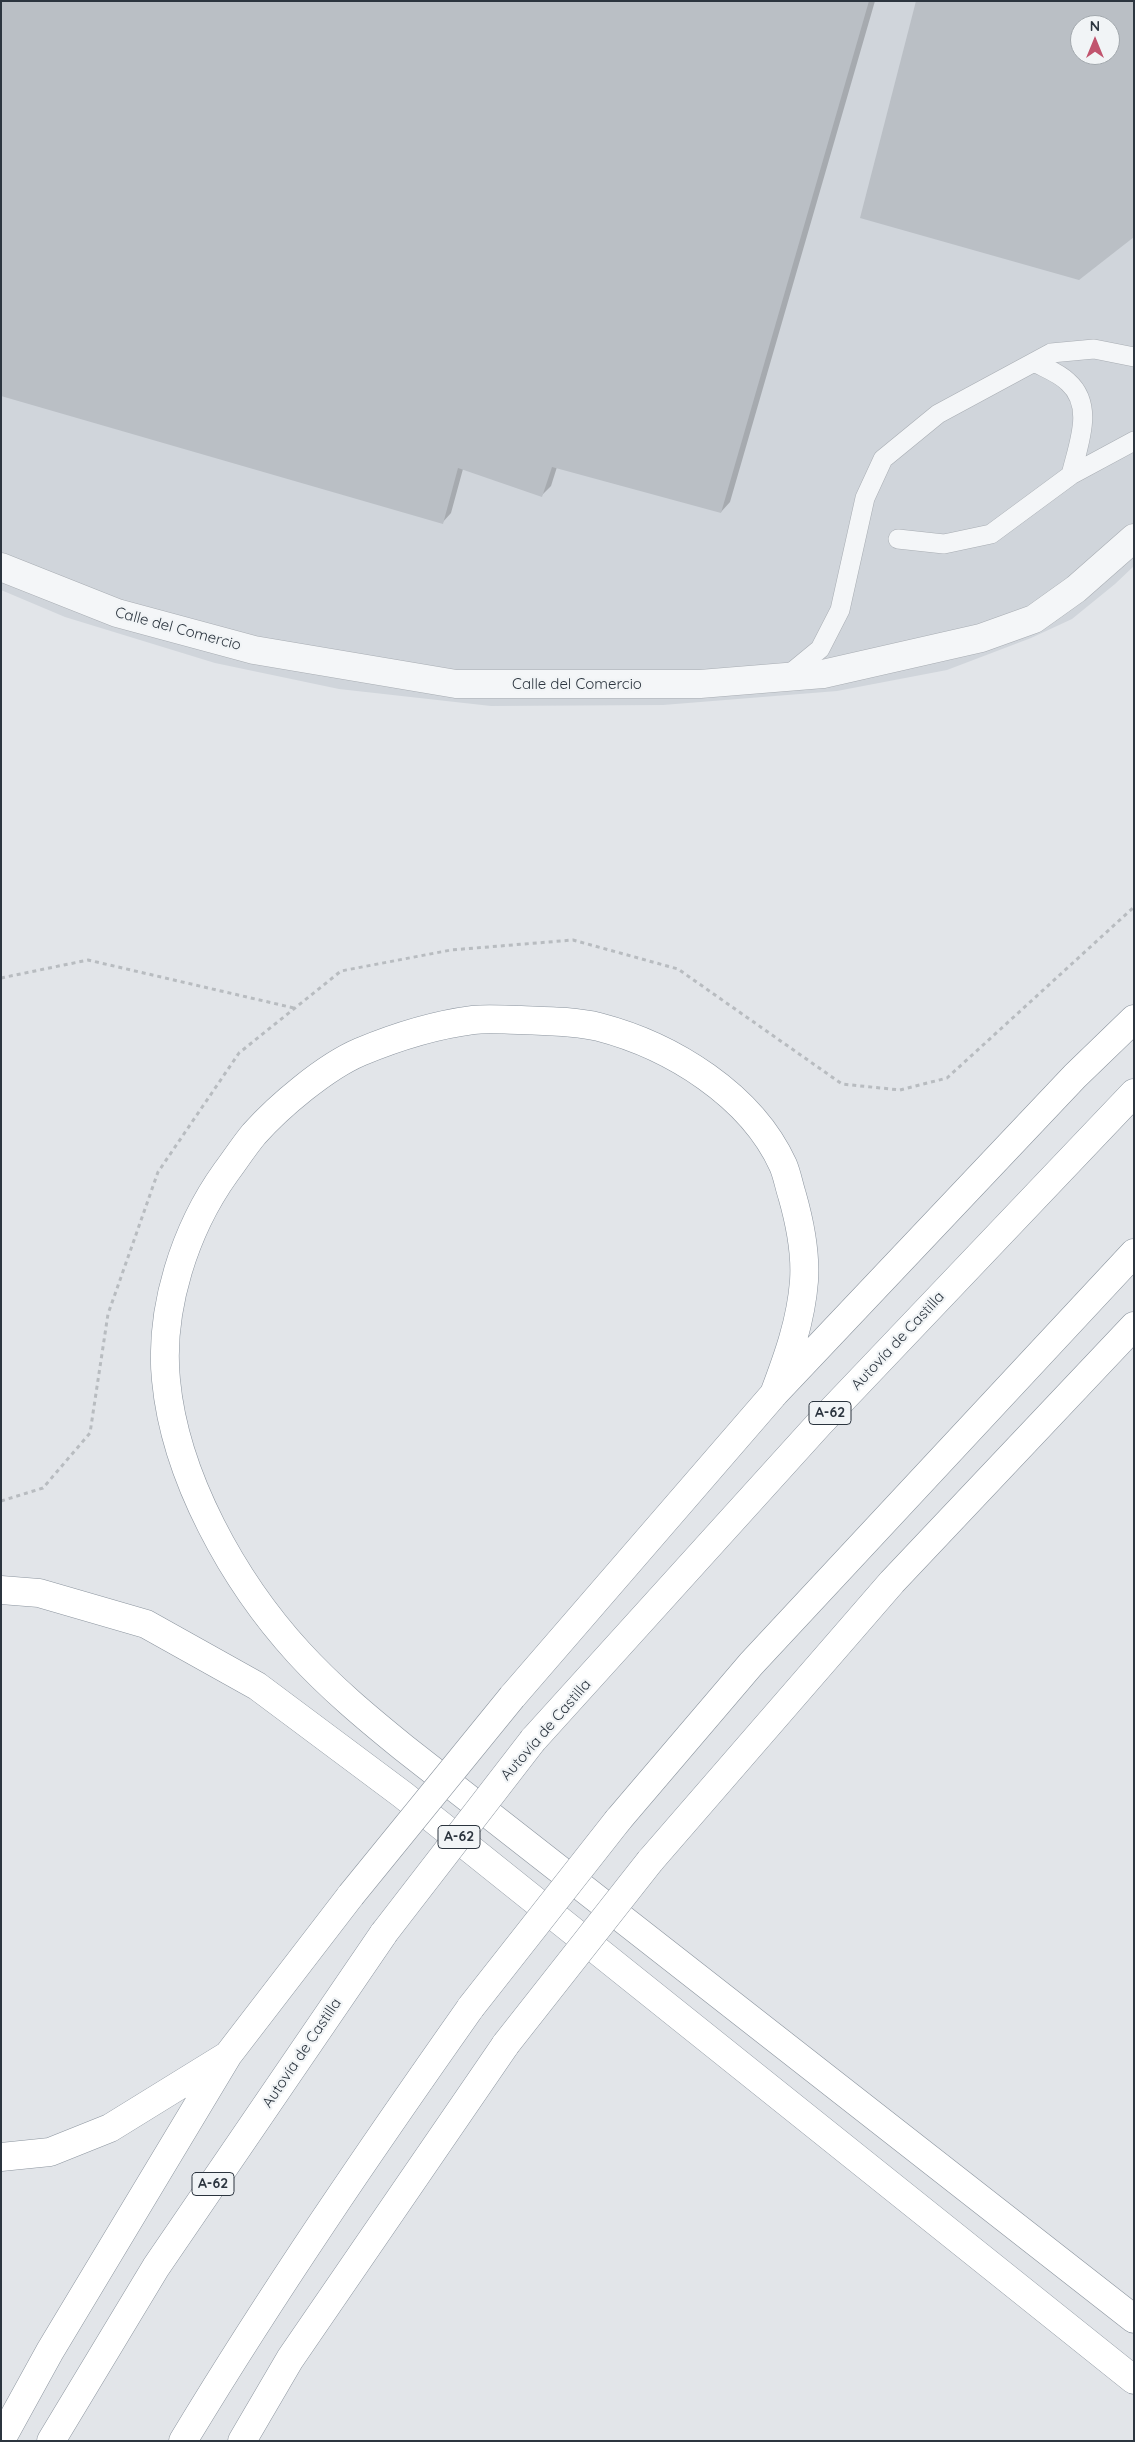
<!DOCTYPE html>
<meta charset="utf-8">
<style>
body{margin:0}
#map{position:relative;width:1135px;height:2442px;overflow:hidden;background:#e2e5e9;font-family:Quicksand,sans-serif}
canvas{display:block}
.frame{position:absolute;inset:0;border:2px solid #2c353f;pointer-events:none}
.north{position:absolute;left:1070px;top:15px;width:50px;height:50px;box-sizing:border-box;background:#f1f4f6;border:1px solid #a2a8ad;border-radius:50%;rotate:0deg;font-size:14px;font-weight:700;line-height:20px;text-align:center;color:#2c353f}
.north::after{content:'';display:block;margin:auto;width:18px;height:22px;background:#c1546e;clip-path:polygon(50% 0,100% 100%,50% 72%,0 100%)}
</style>
<div id="map">
<canvas width="1135" height="2442"></canvas>
<div class="frame"></div>
<div class="north">N</div>
</div>
<script>
const g = document.querySelector('canvas').getContext('2d');
g.lineJoin = 'round';
function fillPath(path, color) { g.fillStyle = color; g.fill(path, 'evenodd'); }
function trace(path, color, width, dash) { g.strokeStyle = color; g.lineWidth = width; g.lineCap = dash ? 'butt' : 'round'; g.setLineDash(dash || []); g.stroke(path); }
function write(font, color, halo, rows, align = 'center') {
  g.font = font + ' Quicksand,sans-serif'; g.lineWidth = 4.5; g.setLineDash([]); g.textBaseline = 'middle'; g.strokeStyle = halo; g.fillStyle = color; for (const [text, x, y, turn = 0] of rows) {
    g.save(); g.translate(x, y); g.rotate((+turn || 0) * Math.PI / 180); g.textAlign = isNaN(turn) ? turn : align; if (halo) g.strokeText(text, 0, 0); g.fillText(text, 0, 0); g.restore();
  }
}
fillPath(new Path2D(`
 M1 1H1134V566L1115 584 1072 619 1031 638 947 670 837 691 663 705 491 706 339 689 215 663 65 617 1 590ZM1080 25H1110V55H1080Z`), '#d0d5db');
fillPath(new Path2D(`
 M1 1H875L730 502 721 512 557 467 551 486 542 495 463 469 451 513 442 523Z`), '#0003');
fillPath(new Path2D(`
 M1 1H869L721 513 552 467 542 497 458 468 443 524 1 396Z
 M916 1H1134V237L1079 280 860 218ZM1080 25H1110V55H1080Z`), '#babfc5');
const lane = new Path2D(`
 M1034 362C1045 368 1059 373 1068 382 1095 406 1078 445 1071 475
 M898 539 944 544 991 534 1071 475 1134 441
 M786 677 820 649 840 610 865 498 883 459 938 414 1051 353 1094 349 1134 357`);
const street = new Path2D(`
 M1 567 117 613 254 650 456 684H700L823 674 981 638 1034 619 1076 589 1134 538`);
const highway = new Path2D(`
 M774 1394C788 1357 801 1321 804 1281 806 1252 800 1223 792 1195 789 1186 787 1174 783 1165 751 1095 672 1046 599 1027 574 1021 546 1021 521 1020 505 1020 489 1018 473 1020 434 1025 396 1037 360 1052 325 1067 279 1106 254 1134 244 1146 235 1160 226 1172 185 1229 159 1309 166 1380 175 1477 234 1582 299 1653 331 1688 367 1718 404 1748L1134 2319
 M1 1590 39 1593 146 1624 257 1686 403 1795 1134 2380
 M512 1697 774 1394 1075 1076 1134 1019
 M533 1740 819 1424 1134 1093
 M618 1820 751 1664 1134 1253
 M650 1861 892 1582 1134 1326
 M1 2157 50 2152 110 2128 225 2057
 M1 2440 50 2351 228 2055 351 1895
 M51 2441 156 2267 384 1933
 M183 2441C273 2292 371 2149 471 2007
 M242 2441 290 2359 506 2044`);
trace(lane, '#a8adb3', 20);
trace(street, '#a8adb3', 29);
trace(highway, '#8b949e', 29);
trace(new Path2D(`
 M1 978 88 960 294 1008
 M1 1501 43 1488 90 1433 108 1314 158 1172 239 1053 341 971 451 950 573 940 678 969 842 1084 900 1090 947 1078 1134 907`), '#b8bcc0', 3, [4, 4]);
trace(lane, '#f4f6f8', 19);
trace(street, '#f4f6f8', 28);
trace(highway, '#fff', 28);
const highwayBridge = new Path2D(`
 M351 1895 512 1697
 M384 1933 533 1740
 M471 2007 618 1820
 M506 2044 650 1861`);
trace(highwayBridge, '#8b949e', 29, []);
trace(highwayBridge, '#fff', 28);
for (const [x, y, w] of [
 [830,1413,42],
 [459,1837,42],
 [213,2184,42]
]) { const box = new Path2D(); box.roundRect(x - w / 2, y - 11.5, w, 23, 4); g.fillStyle = '#f1f4f6'; g.fill(box); trace(box, '#2c353f', 1); }
write('bold 14px', '#2c353f', null, [
 ["A-62",830,1413],
 ["A-62",459,1837],
 ["A-62",213,2184]
]);
write('15px', '#2c353f', '#f1f4f6', [
 ["Calle del Comercio",178,629,15],
 ["Calle del Comercio",577,684],
 ["Autovía de Castilla",898,1341,-47],
 ["Autovía de Castilla",546,1730,-49],
 ["Autovía de Castilla",302,2053,-56]
]);
</script>
